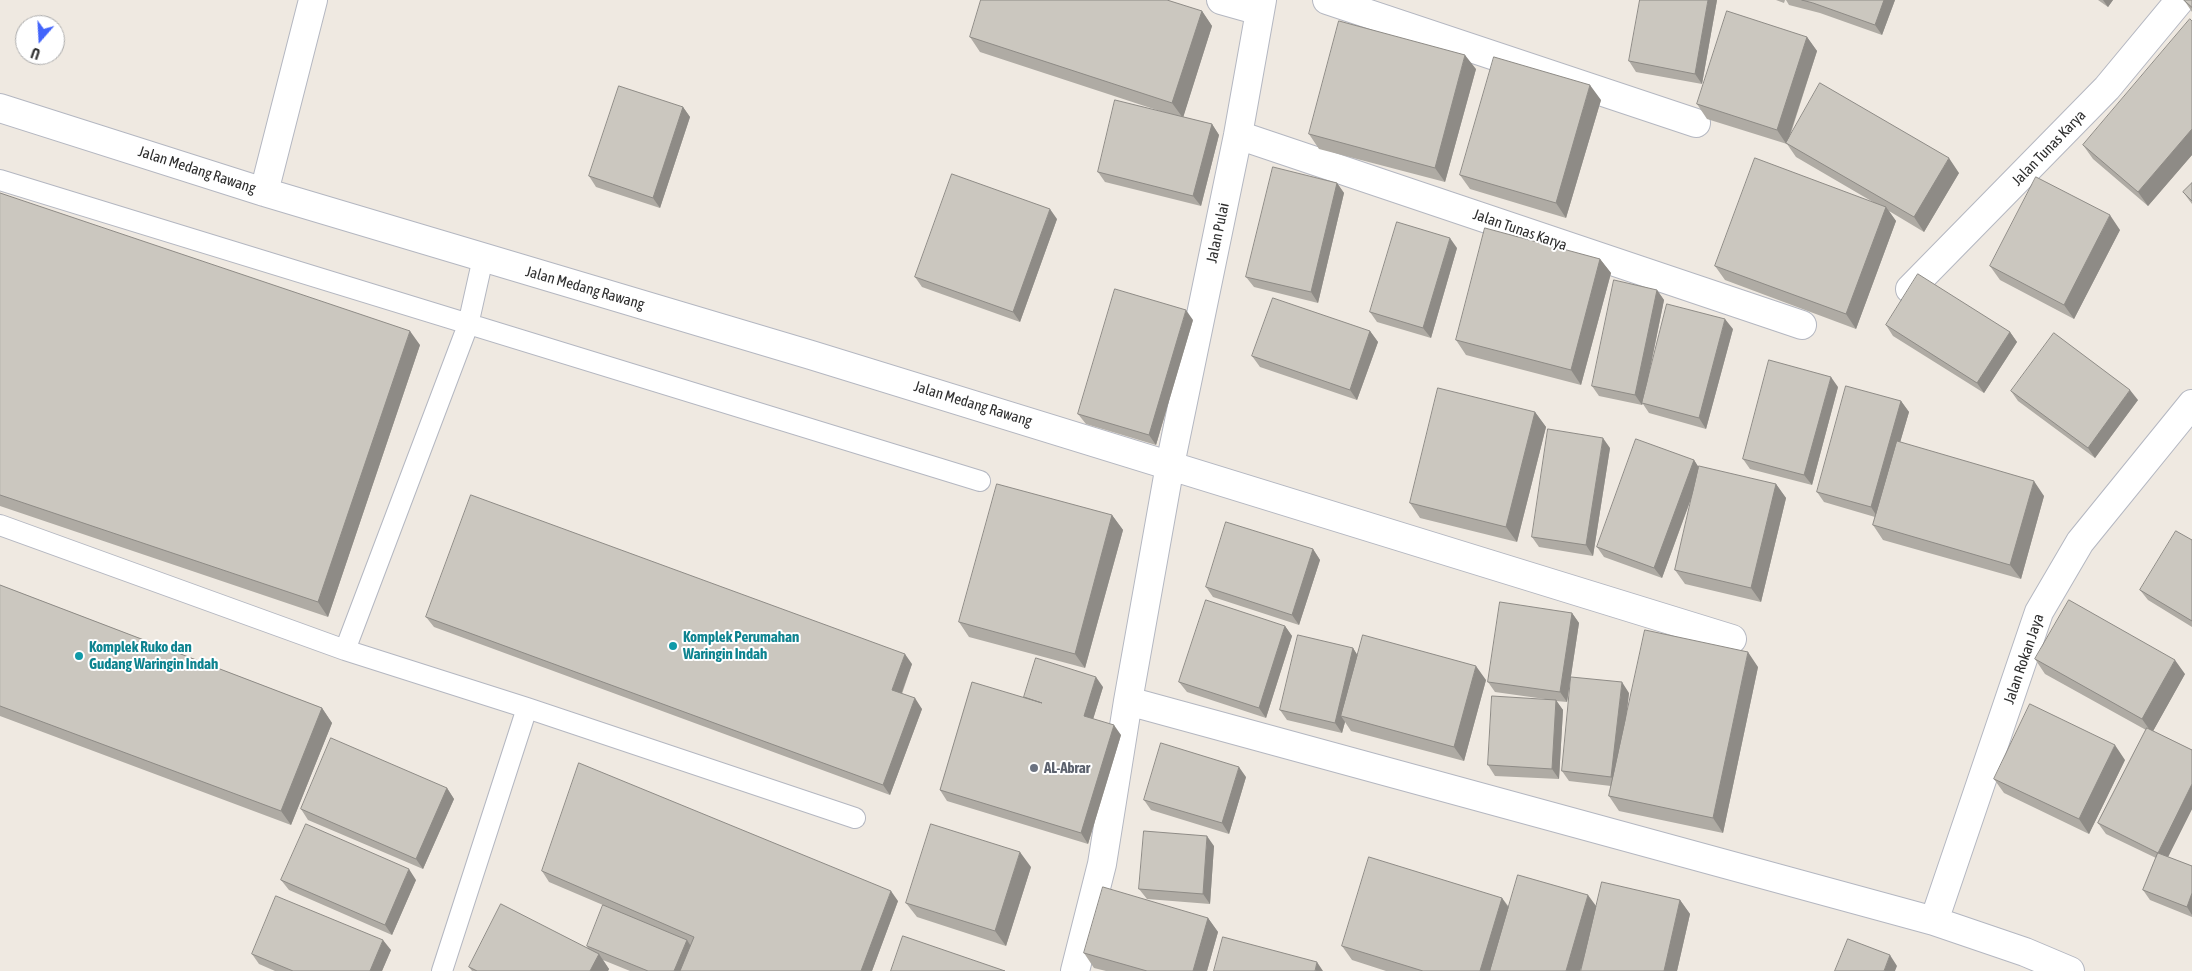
<!DOCTYPE html>
<style>
body{margin:0}
#map{position:relative;width:2192px;height:971px;overflow:hidden;background:#efe9e1;font-family:"Asap Condensed",sans-serif}
canvas{display:block}
.north{position:absolute;left:15px;top:15px;width:50px;height:50px;box-sizing:border-box;background:#fff;border:1px solid #ababab;border-radius:50%;rotate:199deg;font-size:14px;font-weight:700;line-height:20px;text-align:center;color:#2e2e2e}
.north::after{content:'';display:block;margin:auto;width:18px;height:22px;background:#4264fb;clip-path:polygon(50% 0,100% 100%,50% 72%,0 100%)}
</style>
<div id="map">
<canvas width="2192" height="971"></canvas>
<div class="north">U</div>
</div>
<script>
const g = document.querySelector('canvas').getContext('2d');
g.lineJoin = 'round';
function trace(path, color, width, dash) { g.strokeStyle = color; g.lineWidth = width; g.lineCap = dash ? 'butt' : 'round'; g.setLineDash(dash || []); g.stroke(path); }
function fillPath(path, color) { g.fillStyle = color; g.fill(path, 'evenodd'); }
function write(font, color, halo, rows, align = 'center') {
  g.font = font + ' "Asap Condensed",sans-serif'; g.lineWidth = 4; g.setLineDash([]); g.textBaseline = 'middle'; g.strokeStyle = halo; g.fillStyle = color; for (const [text, x, y, turn = 0] of rows) {
    g.save(); g.translate(x, y); g.rotate((+turn || 0) * Math.PI / 180); g.textAlign = isNaN(turn) ? turn : align; if (halo) g.strokeText(text, 0, 0); g.fillText(text, 0, 0); g.restore();
  }
}
const service = new Path2D(`
 M0 180 980 481
 M0 525 345 650 527 708 855 818
 M345 650 468 325 483 258
 M442 971 527 708`);
const minor = new Path2D(`
 M1221 0 1260 11
 M1327 0 1696 123
 M0 108 264 192 811 355 1732 639
 M1238 135 1802 325
 M264 192 313 0
 M1910 289 2107 88 2180 0
 M1128 701 1934 921 2025 952 2070 971
 M1934 921 2039 612 2080 542 2192 404
 M1075 971 1102 864 1128 701 1170 465 1238 135 1262 0`);
trace(service, '#b4b7c1', 22);
trace(minor, '#b4b7c1', 30);
trace(service, '#fff', 20);
trace(minor, '#fff', 28);
fillPath(new Path2D(`
 M1717 0 1702 84 1636 72 1629 61Z
 M1776 0H1785L1784 3Z
 M1786 0H1895L1882 35 1820 13 1789 5Z
 M2098 0H2113L2108 7Z
 M2184 0H2192V12Z
 M1202 11 1212 26 1183 117 1212 124 1219 135 1201 206 1105 182 1098 172 1172 115 980 52 970 37Z
 M2192 21V155L2148 206 2093 159 2083 145Z
 M1807 37 1817 51 1790 136 1959 173 1924 232 1889 211 1896 221 1856 329 1725 280 1715 266 1873 202 1796 157 1787 144 1707 119 1697 104Z
 M1476 69 1445 182 1319 149 1309 134Z
 M1601 100 1566 218 1470 189 1460 175Z
 M683 107 690 117 660 208 596 187 589 176Z
 M1337 183 1344 193 1318 303 1254 287 1246 277Z
 M2192 183V204L2183 192Z
 M0 193 420 345 328 617 0 506Z
 M1057 219 1020 322 922 287 915 277Z
 M2120 230 2074 319 2000 280 1990 266Z
 M1457 248 1431 338 1377 322 1370 312Z
 M1600 259 1611 273 1581 385 1466 355 1456 340Z
 M1657 290 1664 300 1648 379 1733 329 1706 429 1649 413 1643 404 1642 405 1599 396 1592 386Z
 M1193 320 1156 445 1086 424 1078 414Z
 M1886 325 2010 332 2017 342 1984 393 1893 336Z
 M1370 331 1378 342 1357 400 1260 367 1252 356Z
 M1838 387 1812 485 1750 469 1743 459Z
 M2011 391 2138 400 2095 458 2018 401Z
 M1901 401 1909 412 1900 442 2044 496 2021 579 1883 540 1873 525 1875 517 1824 502 1817 492Z
 M1535 412 1546 427 1517 542 1420 518 1410 503Z
 M1610 448 1593 556 1539 547 1532 537Z
 M1694 460 1699 468 1776 484 1786 498 1761 602 1685 584 1675 570 1694 491 1662 578 1604 557 1597 547Z
 M1112 515 1123 530 1085 668 969 637 959 622Z
 M2192 540V627L2148 600 2140 590Z
 M1313 549 1320 560 1299 625 1213 597 1206 587Z
 M0 585 322 708 332 723 291 825 0 716Z
 M1572 613 1579 623 1567 702 1556 701 1563 710 1559 779 1495 776 1488 765 1545 699 1495 692 1488 682Z
 M426 617 912 664 902 694 922 709 890 795 434 627Z
 M1285 626 1292 636 1266 718 1187 692 1179 682Z
 M1353 648 1357 655 1486 680 1464 761 1351 731 1345 722 1342 733 1287 720 1280 710Z
 M2035 659 2185 674 2153 731 2192 750V809L2168 857 2192 866V917L2150 900 2143 890 2156 858 2106 834 2098 823 2146 730 2045 674Z
 M1758 667 1723 833 1619 811 1609 796 1611 786 1569 781 1562 771 1629 693 1626 719Z
 M1103 687 1093 719 1121 735 1088 844 947 801 940 790 1025 698 1024 697Z
 M2125 760 2089 834 2004 793 1994 779Z
 M1246 777 1229 834 1151 810 1144 800Z
 M447 788 454 799 423 869 308 820 301 809Z
 M1214 846 1210 904 1147 899 1139 889Z
 M1031 867 1006 946 917 917 906 903Z
 M542 871 898 901 872 971H630L603 960 609 969 608 971H472L469 967 588 949 587 946 610 908 549 882Z
 M281 880H416L392 935 289 890Z
 M1502 898 1509 907 1596 906 1680 900 1690 914 1677 971H1581L1584 959 1580 971H1386L1352 960 1342 946Z
 M1208 918 1218 932 1207 971H1106L1094 968 1084 953Z
 M391 950 382 971H275L259 964 252 954Z`), '#afaba4');
fillPath(new Path2D(`
 M1708 0H1717L1702 84 1695 74Z
 M1884 0H1895L1882 35 1875 25Z
 M2103 0H2113L2108 7Z
 M1202 11 1212 26 1183 118 1172 103Z
 M1807 37 1817 51 1787 143H1786L1787 145 1777 130Z
 M1465 55 1476 69 1445 182 1435 168Z
 M1590 85 1601 100 1566 218 1556 203Z
 M683 107 690 117 660 208 653 198Z
 M1212 124 1219 135 1201 206 1193 196Z
 M2192 129V155L2148 206 2138 192Z
 M1949 158 1959 173 1924 232 1914 217Z
 M1337 183 1344 193 1318 303 1311 292Z
 M1886 207 1896 221 1856 329 1846 314Z
 M1050 209 1057 219 1020 322 1013 312Z
 M2110 215 2120 230 2074 319 2064 305Z
 M1450 238 1457 248 1431 338 1423 328Z
 M1600 259 1611 273 1581 385 1571 370Z
 M1657 290 1664 300 1643 403H1642V405L1635 395Z
 M1186 310 1193 320 1156 445 1149 435Z
 M1725 319 1733 329 1706 429 1699 418Z
 M410 331 420 345 328 617 318 602Z
 M1370 331 1378 342 1357 400 1350 390Z
 M2010 332 2017 342 1984 393 1977 383Z
 M1831 377 1838 387 1812 485 1804 475Z
 M2130 390 2138 400 2095 458 2088 448Z
 M1901 401 1909 412 1878 518 1871 507Z
 M1535 412 1546 427 1517 542 1506 527Z
 M1603 438 1610 448 1593 556 1586 545Z
 M1694 460 1701 471 1662 578 1654 568Z
 M2034 481 2044 496 2021 579 2010 565Z
 M1776 484 1786 498 1761 602 1751 588Z
 M1112 515 1123 530 1085 668 1075 654Z
 M1313 549 1320 560 1299 625 1292 615Z
 M1572 613 1579 623 1567 702 1560 692Z
 M1285 626 1292 636 1266 718 1259 708Z
 M1353 648 1360 659 1341 716 1345 722 1342 733 1335 723Z
 M1748 652 1758 667 1723 833 1713 818Z
 M905 654 912 664 899 700 892 690Z
 M2175 660 2185 674 2152 733 2142 719Z
 M1476 666 1486 680 1464 761 1454 747Z
 M1096 677 1103 687 1091 726 1084 716Z
 M1622 682 1629 693 1618 787 1611 777Z
 M915 698 922 709 890 795 883 785Z
 M1556 700 1563 710 1559 779 1552 769Z
 M322 708 332 723 291 825 281 811Z
 M1114 725 1121 735 1088 844 1081 833Z
 M2115 745 2125 760 2089 834 2079 819Z
 M1239 767 1246 777 1229 834 1222 823Z
 M2192 784V809L2165 863 2158 853Z
 M447 788 454 799 423 869 416 859Z
 M1207 836 1214 846 1210 904 1203 894Z
 M1020 852 1031 867 1006 946 995 931Z
 M409 869 416 880 392 935 385 925Z
 M891 891 898 901 872 971H861Z
 M2192 893V915L2187 907Z
 M1588 895 1599 910 1580 971H1566Z
 M1502 898 1512 913 1495 971H1480Z
 M1680 900 1690 914 1677 971H1664Z
 M1208 918 1218 932 1207 971H1193Z
 M383 940 391 950 382 971H370Z
 M687 940 694 951 686 971H674Z
 M599 954 609 969 608 971H590Z
 M1890 955 1897 966 1895 971H1884Z
 M1317 962 1323 971H1315Z`), '#8e8b86');
const building = new Path2D(`
 M981 0H1167L1202 11 1172 103 970 37Z
 M1640 0H1708L1695 74 1629 61Z
 M1802 0H1884L1875 25 1813 3Z
 M2184 0H2192V7Z
 M1727 11 1807 37 1777 130 1697 104Z
 M2190 19 2192 21V129L2138 192 2083 145Z
 M1339 21 1465 55 1435 168 1309 134Z
 M1494 57 1590 85 1556 203 1460 175Z
 M1820 83 1949 158 1914 217 1786 143Z
 M619 86 683 107 653 198 589 176Z
 M1115 100 1212 124 1193 196 1098 172Z
 M1755 158 1886 207 1846 314 1715 266Z
 M1273 167 1337 183 1311 292 1246 277Z
 M952 174 1050 209 1013 312 915 277Z
 M2036 177 2110 215 2064 305 1990 266Z
 M2192 183V201L2183 192Z
 M0 193 410 331 318 602 0 495Z
 M1397 222 1450 238 1423 328 1370 312Z
 M1485 228 1600 259 1571 370 1456 340Z
 M1918 274 2010 332 1977 383 1886 325Z
 M1614 280 1657 290 1635 395 1592 386Z
 M1115 289 1186 310 1149 435 1078 414Z
 M1273 298 1370 331 1350 390 1252 356Z
 M1667 304 1725 319 1699 418 1642 403Z
 M2054 333 2130 390 2088 448 2011 391Z
 M1769 360 1831 377 1804 475 1743 459Z
 M1846 386 1901 401 1871 507 1817 492Z
 M1438 388 1535 412 1506 527 1410 503Z
 M1548 429 1603 438 1586 545 1532 537Z
 M1636 439 1694 460 1654 568 1597 547Z
 M1897 441 2034 481 2010 565 1873 525Z
 M1699 466 1776 484 1751 588 1675 570Z
 M997 484 1112 515 1075 654 959 622Z
 M471 495 905 654 892 690 915 698 883 785 426 617Z
 M1226 522 1313 549 1292 615 1206 587Z
 M2176 531 2192 540V621L2140 590Z
 M0 585 322 708 281 811 0 706Z
 M1206 600 1285 626 1259 708 1179 682Z
 M2069 600 2175 660 2142 719 2035 659Z
 M1500 602 1572 613 1560 692 1488 682Z
 M1645 630 1748 652 1713 818 1609 796Z
 M1298 635 1353 648 1335 723 1280 710Z
 M1363 635 1476 666 1454 747 1341 716Z
 M1036 658 1096 677 1084 716 1114 725 1081 833 940 790 972 682 1042 703 1024 697Z
 M1571 677 1622 682 1611 777 1562 771Z
 M1492 696 1556 700 1552 769 1488 765Z
 M2030 704 2115 745 2079 819 1994 779Z
 M2147 728 2192 750V784L2158 853 2098 823Z
 M331 738 447 788 416 859 301 809Z
 M1161 743 1239 767 1222 823 1144 800Z
 M579 763 891 891 861 971H680L694 937 542 871Z
 M306 824 409 869 385 925 281 880Z
 M931 824 1020 852 995 931 906 903Z
 M1144 831 1207 836 1203 894 1139 889Z
 M2158 853 2192 866V893L2187 907 2143 890Z
 M1369 857 1502 898 1480 971H1423L1342 946Z
 M1518 875 1588 895 1566 971H1490Z
 M1602 882 1680 900 1664 971H1581Z
 M1103 887 1208 918 1193 971H1147L1084 953Z
 M276 896 383 940 370 971H293L252 954Z
 M501 904 599 954 590 971H477L469 967Z
 M603 905 687 940 674 971H648L587 946Z
 M903 936 1005 971H891Z
 M1223 937 1317 962 1315 971H1214Z
 M1848 939 1890 955 1884 971H1835Z`);
fillPath(building, '#cbc7bf');
trace(building, '#8e8b86', 1);
for (const [x, y, r, color] of [
 [673,646,5,"#0f9aa8"],
 [79,656,5,"#0f9aa8"],
 [1034,768,5,"#6b7280"]
]) { const dot = new Path2D(); dot.arc(x, y, r, 0, 2 * Math.PI); g.fillStyle = color; g.fill(dot); trace(dot, '#fff', 2); }
write('15px', '#2e2e2e', '#fff', [
 ["Jalan Tunas Karya",2049,148,-46],
 ["Jalan Medang Rawang",197,170,18],
 ["Jalan Tunas Karya",1520,230,19],
 ["Jalan Pulai",1218,233,-78],
 ["Jalan Medang Rawang",585,288,16],
 ["Jalan Medang Rawang",973,404,17],
 ["Jalan Rokan Jaya",2024,659,-71]
]);
write('bold 15px', '#0d838f', '#fff', [
 ["Komplek Perumahan",683,637],
 ["Waringin Indah",683,654],
 ["Komplek Ruko dan",89,647],
 ["Gudang Waringin Indah",89,664]
], 'left');
write('bold 15px', '#5b616d', '#fff', [
 ["AL-Abrar",1044,768]
], 'left');
</script>
